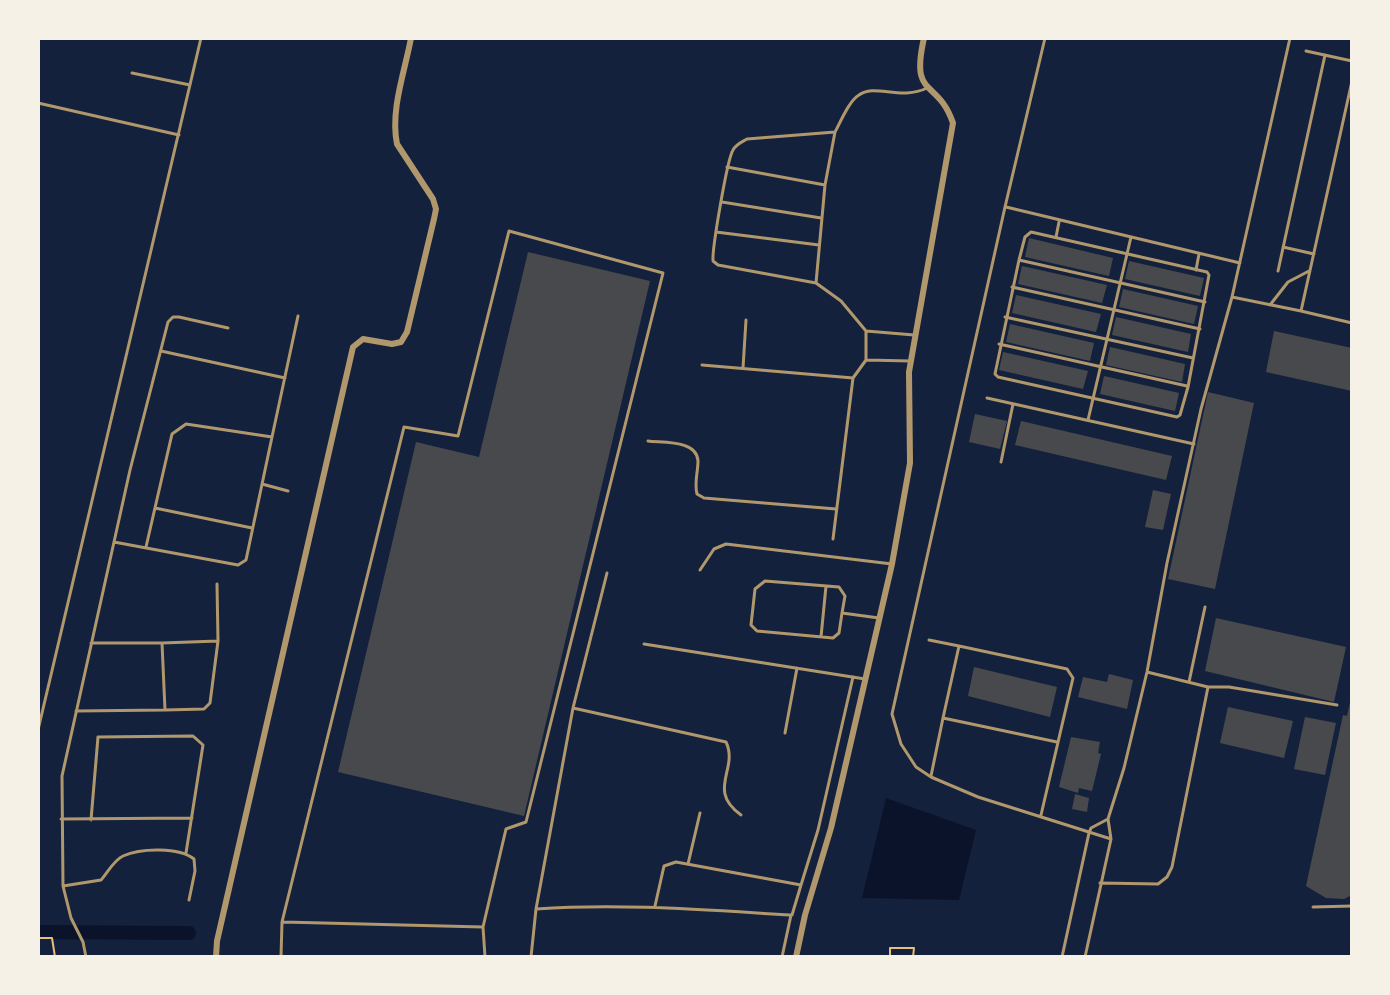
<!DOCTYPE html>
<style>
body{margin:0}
#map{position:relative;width:1390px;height:995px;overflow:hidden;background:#14213d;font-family:Quicksand,sans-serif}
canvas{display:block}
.frame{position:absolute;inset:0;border:40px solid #f6f1e7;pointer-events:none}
</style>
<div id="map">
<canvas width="1390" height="995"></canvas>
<div class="frame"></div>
</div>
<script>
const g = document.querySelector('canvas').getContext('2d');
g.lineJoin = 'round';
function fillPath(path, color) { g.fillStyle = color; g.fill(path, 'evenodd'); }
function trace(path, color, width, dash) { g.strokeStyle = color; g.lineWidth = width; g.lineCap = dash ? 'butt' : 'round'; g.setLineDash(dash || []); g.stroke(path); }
fillPath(new Path2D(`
 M886 798 976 830 959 900 862 898Z`), '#0b132b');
trace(new Path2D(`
 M38 932 189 933`), '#0b132b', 14);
fillPath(new Path2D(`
 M1029 238 1113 258 1109 276 1025 257Z
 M528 252 650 281 524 816 338 772 416 442 479 457Z
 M1129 261 1204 278 1200 296 1125 279Z
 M1022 266 1107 285 1102 303 1018 284Z
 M1123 289 1198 306 1194 324 1119 307Z
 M1016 295 1101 314 1096 332 1012 313Z
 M1116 317 1191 334 1188 352 1112 335Z
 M1010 324 1094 343 1090 361 1006 342Z
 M1274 331 1352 348V391L1266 372Z
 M1110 347 1185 364 1182 382 1106 365Z
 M1003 352 1088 371 1083 389 999 370Z
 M1104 376 1179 393 1175 411 1100 394Z
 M1208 392 1254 403 1215 589 1168 579Z
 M975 414 1007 421 1000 449 969 442Z
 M1021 421 1172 456 1166 480 1015 445Z
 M1153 490 1171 494 1163 530 1145 527Z
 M1216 618 1346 647 1334 702 1205 671Z
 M974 667 1057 687 1050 717 968 696Z
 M1109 674 1133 680 1127 709 1078 697 1083 677 1107 682Z
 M1351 698 1352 895 1344 899 1326 898 1306 886 1343 715 1347 716Z
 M1228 707 1293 721 1284 758 1220 743Z
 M1305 717 1336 723 1325 775 1294 769Z
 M1071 737 1100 742 1098 753 1101 754 1092 791 1079 788 1078 793 1059 787Z
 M1075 794 1089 798 1087 812 1072 809Z`), '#48494c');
trace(new Path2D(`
 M38 938H52L55 957
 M890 957V948H914L913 957`), '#e5c07b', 2);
trace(new Path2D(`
 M1045 38 1005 207 892 714 901 744 916 767 931 777 978 797 1111 839
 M1306 51 1352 61
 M132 73 190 85
 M1352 81 1301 311 1352 323
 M38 103 179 135
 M727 167 825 185
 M722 202 821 218
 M1006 207 1240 263
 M716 232 819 245
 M1031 232 1207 272 1209 275 1188 387 1180 415 1177 417 998 377 995 374 1019 260 1025 237Z
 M1056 237 1059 222
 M1283 247 1314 254
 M1019 260 1205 302
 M1196 270 1199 254
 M1278 271 1325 55
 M816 283 825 185 835 132
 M1012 287 1200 329
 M1232 297 1301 311
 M1270 305 1288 282 1309 271
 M1005 317 1193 358
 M866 331 914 335
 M999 344 1187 386
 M161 351 285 378
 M866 360 910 361
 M702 365 853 378 866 360V331L841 301 816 283 718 265 713 261C712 249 727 160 733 150 736 144 742 142 747 139L835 132C841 121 849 101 859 95 874 83 901 101 927 88
 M743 368 746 320
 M987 398 1194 444
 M1088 420 1131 237
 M272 437 298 316
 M648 441C664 443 697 440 698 461 698 472 694 483 697 494L704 498 836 509
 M1001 462 1013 404
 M262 484 288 491
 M155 508 252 528
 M833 539 853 378
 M114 542 238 565 246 560 272 437 186 424 172 434 146 547
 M700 570 714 549 726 544 892 564
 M607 573 573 708 536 909C621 903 706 910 791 915L782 957
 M842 613 845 596 839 587 765 581 755 589 751 625 757 631 833 638 839 633 842 613 879 618
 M821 637 826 586
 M929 640 959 646
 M162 643 218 641
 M644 644 865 679
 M1147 672 1208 687
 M1189 682 1205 607
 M573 708 726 742C739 769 706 790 741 815
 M165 710 204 709 210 703 218 641 217 584
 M76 711 165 710 162 643H91
 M943 718 959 646 1067 669 1073 678 1041 815
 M38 730 201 38
 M785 733 797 668
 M931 776 943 718 1057 742
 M61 819 192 818
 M91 820 98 737 193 736 203 745 186 853
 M688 864 700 813
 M1100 883 1158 884 1167 877 1172 867 1208 687H1229L1337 705
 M801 885 818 830 853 677
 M63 886 101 880C108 872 114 860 123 856 141 848 179 847 194 859L195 871 189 900
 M655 906 664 866 676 862 801 885 792 915
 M1313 907 1352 906
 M283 922 483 927
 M86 957 83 942 71 918 63 886 62 776 130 470 168 322 173 317H179L228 328
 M281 957 282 922 404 427 458 436 509 231 663 273 526 822 506 829 483 927 485 957
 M531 957 536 909
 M1062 957 1089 833 1091 828 1108 819
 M1085 957 1111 839 1108 819 1124 768 1147 672 1167 563 1201 409 1232 297 1290 38`), '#b1986c', 3);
trace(new Path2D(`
 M216 957 217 941 353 347 363 339 392 344 401 342 407 332 434 219 436 209 433 199 397 144C390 110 405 71 411 38
 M796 957 805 915 831 828 892 564 910 463 909 372 953 123C937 77 910 100 924 38`), '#b1986c', 6);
</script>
